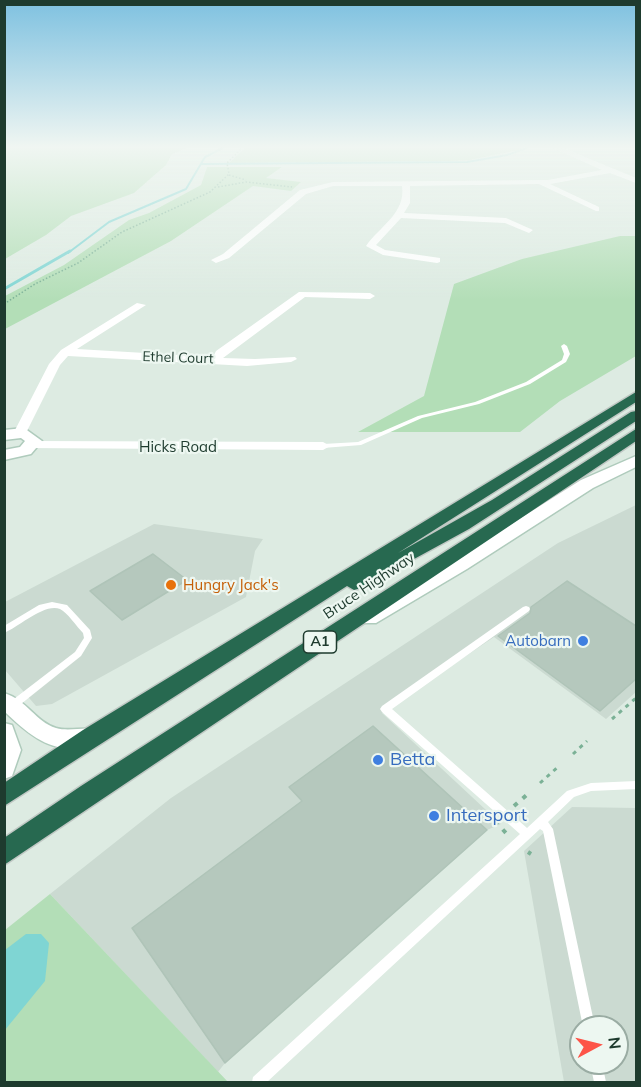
<!DOCTYPE html>
<style>
body{margin:0}
#map{position:relative;width:641px;height:1087px;overflow:hidden;background:#ddebe2;font-family:Mulish,sans-serif}
canvas{display:block}
.frame{position:absolute;inset:0;border:6px solid #1e3b2e;pointer-events:none}
.north{position:absolute;left:569px;top:1015px;width:60px;height:60px;box-sizing:border-box;background:#edf7f1;border:2px solid #9aaca3;border-radius:50%;rotate:83deg;font-size:16px;font-weight:700;line-height:24px;text-align:center;color:#1e3b2e}
.north::after{content:'';display:block;margin:auto;width:21px;height:27px;background:#fd5448;clip-path:polygon(50% 0,100% 100%,50% 72%,0 100%)}
</style>
<div id="map">
<canvas width="641" height="1087"></canvas>
<div class="frame"></div>
<div class="north">N</div>
</div>
<script>
const g = document.querySelector('canvas').getContext('2d');
g.lineJoin = 'round';
function fill(path, color) { g.fillStyle = color; g.fill(path, 'evenodd'); }
function stroke(path, color, width, dash) { g.strokeStyle = color; g.lineWidth = width; g.lineCap = dash ? 'butt' : 'round'; g.setLineDash(dash || []); g.stroke(path); }
function drawText(font, color, halo, rows, align = 'center') {
  g.font = font + ' Mulish,sans-serif'; g.lineWidth = 4.5; g.setLineDash([]); g.textBaseline = 'middle'; g.strokeStyle = halo; g.fillStyle = color; for (const [text, x, y, turn = 0] of rows) {
    g.save(); g.translate(x, y); g.rotate((+turn || 0) * Math.PI / 180); g.textAlign = isNaN(turn) ? turn : align; if (halo) g.strokeText(text, 0, 0); g.fillText(text, 0, 0); g.restore();
  }
}
fill(new Path2D(`
 M636,505V692L606,719L494,637L382,713L501,824L487,830L225,1063L218,1072L50,894L171,798L558,543Z
 M154,524L263,539L255,551L246,597L52,704L36,706L5,670V602Z
 M572,807L636,808V1082H564L524,851ZM581,1027H617V1063H581Z`), '#cbdad1');
fill(new Path2D(`
 M5,148H187L172,154L166,165L134,193L71,216L46,235L5,259Z
 M245,148H521L523,149L470,160L450,161L229,163Z
 M207,167H282L266,178L301,182L291,191L253,186L171,241L5,329V296L64,265L129,220L149,213L201,185Z
 M620,236H636V356L560,401L520,432H358L424,396L454,284L522,259Z
 M50,894L228,1082H5V930Z`), '#b3deb7');
fill(new Path2D(`
 M26,934H41L49,943L45,981L5,1030V950Z`), '#7fd5d3');
stroke(new Path2D(`
 M202,164L467,162L507,155L527,148
 M68,253L109,222L186,189L205,157L223,148`), '#7fd5d3', 2);
stroke(new Path2D(`
 M4,289L70,251`), '#7fd5d3', 3);
const building = new Path2D(`
 M153,554L187,580L122,620L90,591Z
 M567,581L636,626V679L600,711L498,636L530,613L531,607Z
 M373,726L487,830L225,1063L132,928L302,801L289,787Z`);
fill(building, '#b5c8bd');
stroke(building, '#afc4b8', 1.5);
const secondary = new Path2D(`
 M24,428L42,441L31,454L4,460V450L20,447L25,441L21,438L4,440V430Z
 M636,456V467L593,488L467,569L376,623H362L359,618L362,613L453,561L581,480Z
 M4,693C27,700 36,722 56,728C70,732 85,726 99,730L102,737L99,744C57,758 33,739 4,711Z
 M4,723L12,725L21,750L12,776L4,779Z`);
const highway = new Path2D(`
 M636,392V402L398,553L492,500L631,412L636,411V421L469,529L361,588L354,590L347,586L4,806V783L83,730Z
 M636,429V441L4,865V838L81,786Z`);
stroke(secondary, '#afcbbc', 3);
stroke(highway, '#c0c8c4', 3);
stroke(new Path2D(`
 M229,175L246,180
 M218,187L246,182L292,187
 M4,304L35,284L78,263L122,232L210,192L229,174L227,163L242,148`), '#7bb196', 1.5, [1.5, 2]);
stroke(new Path2D(`
 M612,719L636,698
 M573,754L587,741
 M540,783L559,766`), '#7bb196', 3, [4, 5]);
stroke(new Path2D(`
 M514,806L530,792
 M495,821L506,833
 M528,852L531,854`), '#7bb196', 4, [4.5, 7]);
fill(new Path2D(`
 M564,344L567,346L570,354L566,362L530,384L479,404L422,418L361,445L323,448L320,446L323,444L358,442L418,416L475,402L526,382L562,360L564,354L561,346Z
 M52,602L67,605L90,630L92,638L81,656L16,708L13,709L10,708L8,705L10,702L75,652L84,638L83,633C77,627 67,612 60,609C44,603 19,627 4,633V626L39,605Z
 M526,606L529,607L530,609L529,611L392,709L527,828L567,791L591,783L636,781V789L591,791L574,797L548,822L553,829L595,1027H583L543,831L540,829L267,1082H252L253,1077L520,834L382,712L380,709L382,706L523,607Z
 M590,1063H602L606,1082H594Z`), '#fff');
fill(new Path2D(`
 M553,148H563L636,178V183L610,173L550,184L599,207V211H596L539,184L410,186V203L404,213L506,218L533,230L529,233L505,223L401,218L376,245L385,250L440,258V262L437,263L383,255L366,246C380,226 406,213 402,186H333L306,194L229,258L216,263L211,260L223,254L300,190L333,182L548,180L602,170Z
 M299,292L370,293L375,296L370,299L305,297L223,358L255,359L295,357L297,359L291,362L247,366L68,356L60,365L25,435L20,436L14,432L49,364L61,350L137,303L146,305L77,349L213,357L216,351Z
 M32,441L323,442L330,446L323,450L27,448L25,445Z`), '#fff');
fill(secondary, '#fff');
fill(highway, '#276950');
const sky = g.createLinearGradient(0, 0, 0, 300);
sky.addColorStop(0, '#7ec1e0');
sky.addColorStop(0.49, '#f0f6f2');
sky.addColorStop(1, '#f0f6f200');
g.fillStyle = sky;
g.fillRect(0, 0, 641, 300);
for (const [x, y, r, color] of [
 [171,585,6,"#e8710a"],
 [583,641,6,"#3f7fe0"],
 [378,760,6,"#3f7fe0"],
 [434,816,6,"#3f7fe0"]
]) { const dot = new Path2D(); dot.arc(x, y, r, 0, 2 * Math.PI); g.fillStyle = color; g.fill(dot); stroke(dot, '#edf7f1', 2); }
drawText('14px', '#1e3b2e', '#edf7f1', [
 ["Ethel Court",178,358,2]
]);
for (const [x, y, w] of [
 [320,642,33]
]) { const box = new Path2D(); box.roundRect(x - w / 2, y - 11, w, 22, 4.5); g.fillStyle = '#edf7f1'; g.fill(box); stroke(box, '#1e3b2e', 1.5); }
drawText('bold 14px', '#1e3b2e', null, [
 ["A1",320,642]
]);
drawText('15px', '#1e3b2e', '#edf7f1', [
 ["Hicks Road",178,447],
 ["Bruce Highway",369,586,-34]
]);
drawText('15px', '#c56008', '#edf7f1', [
 ["Hungry Jack's",183,585]
], 'left');
drawText('15px', '#366cbe', '#edf7f1', [
 ["Autobarn",571,641]
], 'right');
drawText('18px', '#366cbe', '#edf7f1', [
 ["Betta",390,760],
 ["Intersport",446,816]
], 'left');
</script>
